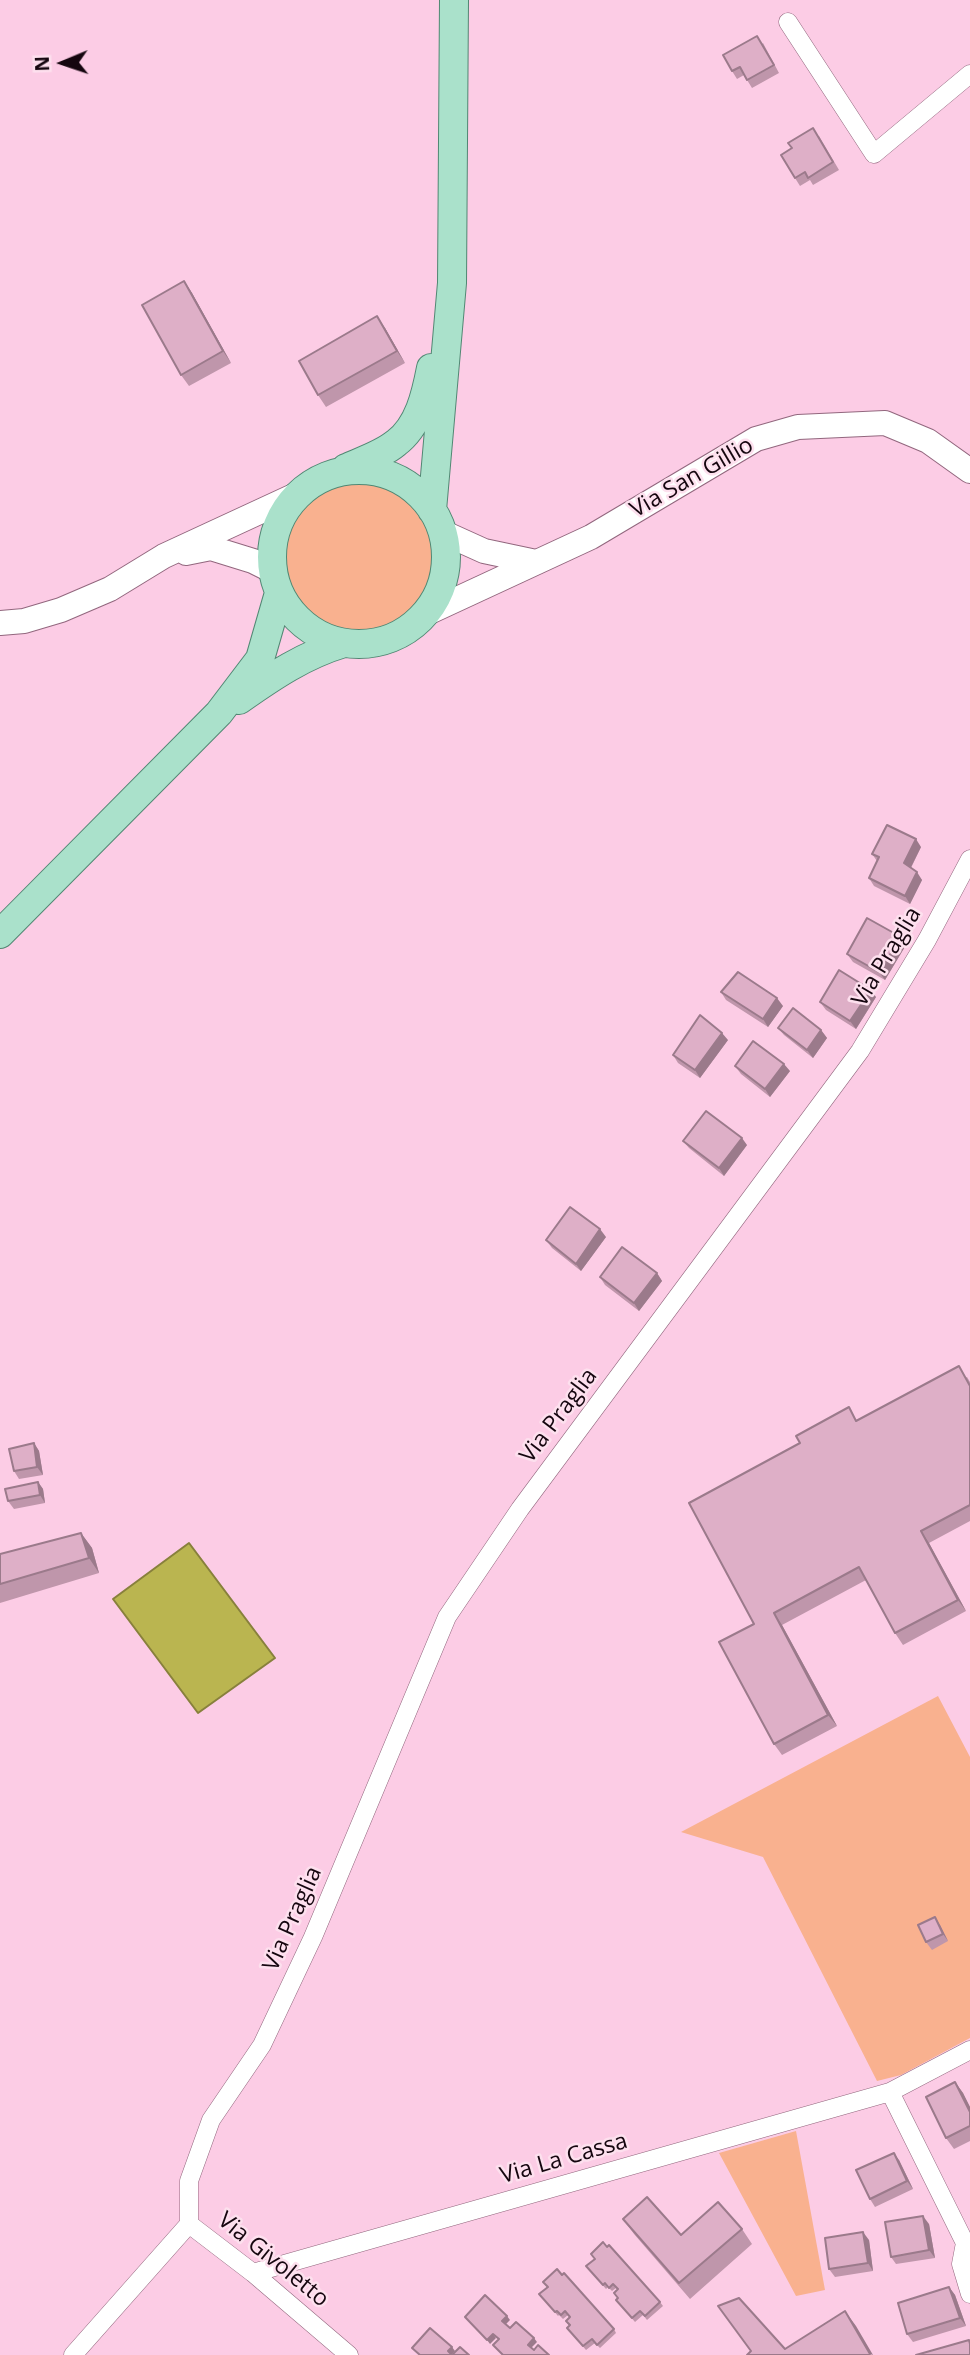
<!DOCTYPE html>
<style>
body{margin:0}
#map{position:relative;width:970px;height:2355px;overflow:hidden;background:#fccce5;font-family:"Open Sans",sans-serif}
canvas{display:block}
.north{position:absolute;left:28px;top:28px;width:70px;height:70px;-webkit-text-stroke:5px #fde0ee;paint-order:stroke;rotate:268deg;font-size:19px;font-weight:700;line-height:28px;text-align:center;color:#15060f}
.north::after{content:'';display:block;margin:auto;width:24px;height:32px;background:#15060f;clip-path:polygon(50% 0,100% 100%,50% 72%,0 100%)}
</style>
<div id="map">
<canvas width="970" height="2355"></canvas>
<div class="north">N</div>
</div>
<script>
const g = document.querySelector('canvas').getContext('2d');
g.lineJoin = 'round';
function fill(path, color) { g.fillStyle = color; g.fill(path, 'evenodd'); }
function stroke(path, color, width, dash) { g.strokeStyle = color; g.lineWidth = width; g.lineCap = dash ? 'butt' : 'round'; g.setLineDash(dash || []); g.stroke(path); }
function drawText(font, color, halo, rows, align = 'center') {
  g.font = font + ' "Open Sans",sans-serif'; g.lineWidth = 5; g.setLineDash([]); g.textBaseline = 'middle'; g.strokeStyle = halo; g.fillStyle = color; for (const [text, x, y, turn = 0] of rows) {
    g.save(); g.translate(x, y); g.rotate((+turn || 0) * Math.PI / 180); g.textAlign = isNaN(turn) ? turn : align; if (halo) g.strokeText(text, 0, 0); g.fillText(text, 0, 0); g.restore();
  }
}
fill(new Path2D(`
 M278 556a78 78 0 1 1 156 0a78 78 0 1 1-156 0Z
 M938,1696L970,1757V2038L901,2075L877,2081L763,1857L681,1832Z
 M796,2131L825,2290L796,2296L719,2153Z`), '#f9b18f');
const water = new Path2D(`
 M189,1543L275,1658L198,1713L113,1599Z`);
fill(water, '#bab550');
stroke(water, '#88803c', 2);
const street = new Path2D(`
 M788,22L874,154L970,74
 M890,2092L965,2243L961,2264L970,2294
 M189,2224V2181L211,2120L262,2045L313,1937L447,1617L520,1509L860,1051L927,940L970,859
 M189,2224L253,2273L349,2355
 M253,2273L890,2092L970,2050
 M73,2355L189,2224`);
const secondary = new Path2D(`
 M442,532L484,551L536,562
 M186,553L211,548L253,561L273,571
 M425,614L591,537L756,439L798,427L885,423L928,441L970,471
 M0,623L24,621L61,610L110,589L164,556L298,494`);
const primary = new Path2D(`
 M346,468C362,461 383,454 396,443C419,426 426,394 431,368
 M272 557a87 87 0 1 1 174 0a87 87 0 1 1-174 0Z
 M432,510L452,283L454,0
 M239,700C273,676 304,655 344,643
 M0,934L219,713L260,659L279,593`);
stroke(street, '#92677e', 19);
stroke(secondary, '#92677e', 26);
stroke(primary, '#518773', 30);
stroke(street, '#fff', 18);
stroke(secondary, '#fff', 24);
stroke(primary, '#aae1cb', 28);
fill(new Path2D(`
 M763,43L779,73L752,88L744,75L737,79L732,71Z
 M819,136L839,170L813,185L810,180L800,186L795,178Z
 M184,281L192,293L231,363L189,386L181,375Z
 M385,328L405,363L326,407L318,395Z
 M921,847L911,868L922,880L910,904L874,886L869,878L877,861L872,854Z
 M906,945L885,980L853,962L847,954Z
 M721,992L783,1006L768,1027L726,1000Z
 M876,997L856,1029L826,1010L820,1002Z
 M778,1028L821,1030L827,1038L813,1058L784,1035Z
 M728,1040L700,1078L678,1063L673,1055Z
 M735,1066L790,1071L770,1097L741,1074Z
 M683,1141L747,1145L724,1176L689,1148Z
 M606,1237L581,1271L552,1248L546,1240Z
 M657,1273L662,1281L639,1311L605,1285L600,1277Z
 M967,1377L970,1382V1521L929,1543L966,1611L903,1645L895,1633L866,1580L782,1625L837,1726L782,1755L774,1744L754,1624L858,1420Z
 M34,1443L39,1451L43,1475L19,1479L14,1471Z
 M38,1482L43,1489L45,1503L14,1509L8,1501Z
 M81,1533L92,1548L99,1573L0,1603V1554Z
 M940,1925L948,1941L932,1950L926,1942Z
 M955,2082L963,2093L970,2107V2141L954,2149L946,2138Z
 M899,2160L913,2189L875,2207L870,2199Z
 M623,2219L681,2235L742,2229L752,2244L690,2299L634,2234Z
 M929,2224L935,2258L896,2264L891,2257Z
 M869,2240L873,2271L835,2277L829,2269Z
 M586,2266L660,2302L663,2306L647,2320L643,2315L635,2322L616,2300L617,2298L614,2293L618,2290L616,2288L612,2291L608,2287L606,2289Z
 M543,2282L614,2329L616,2333L600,2348L595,2343L586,2350L567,2328L569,2326L566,2321L570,2317L568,2315L563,2319L559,2315L558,2316L539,2294L547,2287Z
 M949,2287L955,2295L966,2326L913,2342L907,2334Z`), '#bf96ab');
fill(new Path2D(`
 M184,281L192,293L231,363L223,351Z
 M377,316L385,328L405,363L397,351Z
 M916,839L921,847L909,871L904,863Z
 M917,872L922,880L910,904L905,896Z
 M901,937L906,945L885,980L879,972Z
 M871,990L876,997L856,1029L850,1021Z
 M777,998L783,1006L768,1027L763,1019Z
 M821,1030L827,1038L813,1058L807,1050Z
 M722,1033L728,1040L700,1078L695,1070Z
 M784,1064L790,1071L770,1097L765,1089Z
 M742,1138L747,1145L724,1176L719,1168Z
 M600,1229L606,1237L581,1271L576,1264Z
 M657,1273L662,1281L639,1311L634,1303Z
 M34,1443L39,1451L43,1475L37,1467Z
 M38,1482L43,1489L45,1503L40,1495Z
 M921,1531L929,1543L966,1611L958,1600Z
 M81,1533L92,1548L99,1573L89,1558Z
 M774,1613L782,1625L837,1726L828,1715Z
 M935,1917L940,1925L948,1941L943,1934Z
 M955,2082L963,2093L970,2107V2112Z
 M894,2153L899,2160L913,2189L907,2181Z
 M923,2216L929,2224L935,2258L929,2250Z
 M863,2232L869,2240L873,2271L868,2263Z
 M949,2287L955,2295L966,2326L960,2318Z
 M845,2311L856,2326L873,2355L870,2354Z
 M507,2316L510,2320L505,2325L502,2321Z
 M493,2334L496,2338L490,2344L487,2340Z
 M534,2338L537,2342L530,2349L528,2345Z
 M452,2347L455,2351L451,2355L448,2351Z`), '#9b7a8b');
const building = new Path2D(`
 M757,36L774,65L747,80L740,67L732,71L723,55Z
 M813,128L833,162L808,178L805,172L795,178L781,155L792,148L788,143Z
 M184,281L223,351L181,375L142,305Z
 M377,316L397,351L318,395L299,361Z
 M887,825L916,839L904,863L917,872L905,896L869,878L879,857L872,854Z
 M867,918L901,937L879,972L847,954Z
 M839,970L871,990L850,1021L820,1002Z
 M738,972L777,998L763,1019L721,992Z
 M793,1008L821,1030L807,1050L778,1028Z
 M700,1015L722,1033L695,1070L673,1055Z
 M753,1041L784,1064L765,1089L735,1066Z
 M706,1111L742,1138L719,1168L683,1141Z
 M570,1207L600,1229L576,1264L546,1240Z
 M622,1247L657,1273L634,1303L600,1277Z
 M959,1366L970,1386V1505L921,1531L958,1600L895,1633L859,1567L774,1613L828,1715L774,1744L719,1642L754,1624L689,1503L800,1443L796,1436L849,1407L856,1421Z
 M34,1443L37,1467L14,1471L9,1449Z
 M38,1482L40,1495L8,1501L5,1489Z
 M81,1533L89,1558L0,1584V1554Z
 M935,1917L943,1934L926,1942L918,1925Z
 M955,2082L970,2112V2126L946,2138L926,2097Z
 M894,2153L907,2181L870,2199L856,2170Z
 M647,2197L681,2235L718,2202L742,2229L679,2283L623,2219Z
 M923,2216L929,2250L891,2257L885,2222Z
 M863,2232L868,2263L829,2269L825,2238Z
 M603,2242L607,2247L609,2245L660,2302L645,2316L640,2311L632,2318L616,2300L618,2298L614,2293L618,2289L613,2284L609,2288L605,2283L603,2285L586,2266L595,2259L591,2254Z
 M557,2269L562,2275L564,2273L614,2329L597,2345L592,2339L583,2346L567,2328L570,2325L566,2321L570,2317L565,2311L561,2315L557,2311L555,2312L539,2294L548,2287L543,2282Z
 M949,2287L960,2318L907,2334L898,2303Z
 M485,2295L507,2316L502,2321L510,2328L516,2322L534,2338L528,2345L534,2350L538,2345L549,2355H503L493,2345L499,2339L493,2334L487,2340L465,2317Z
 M739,2298L785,2349L845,2311L870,2354L869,2355H747L751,2351L718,2306Z
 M430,2328L452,2347L448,2351L452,2355H420L412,2348Z
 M969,2340L970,2344V2355H916Z
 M460,2347L469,2355H452Z`);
fill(building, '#deafc7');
stroke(building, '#9b7a8b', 2);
drawText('23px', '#15060f', '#fde0ee', [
 ["Via San Gillio",692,478,-30],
 ["Via Praglia",887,957,-59],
 ["Via Praglia",559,1416,-53],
 ["Via Praglia",293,1919,-66],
 ["Via La Cassa",564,2159,-16],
 ["Via Givoletto",273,2260,39]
]);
</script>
